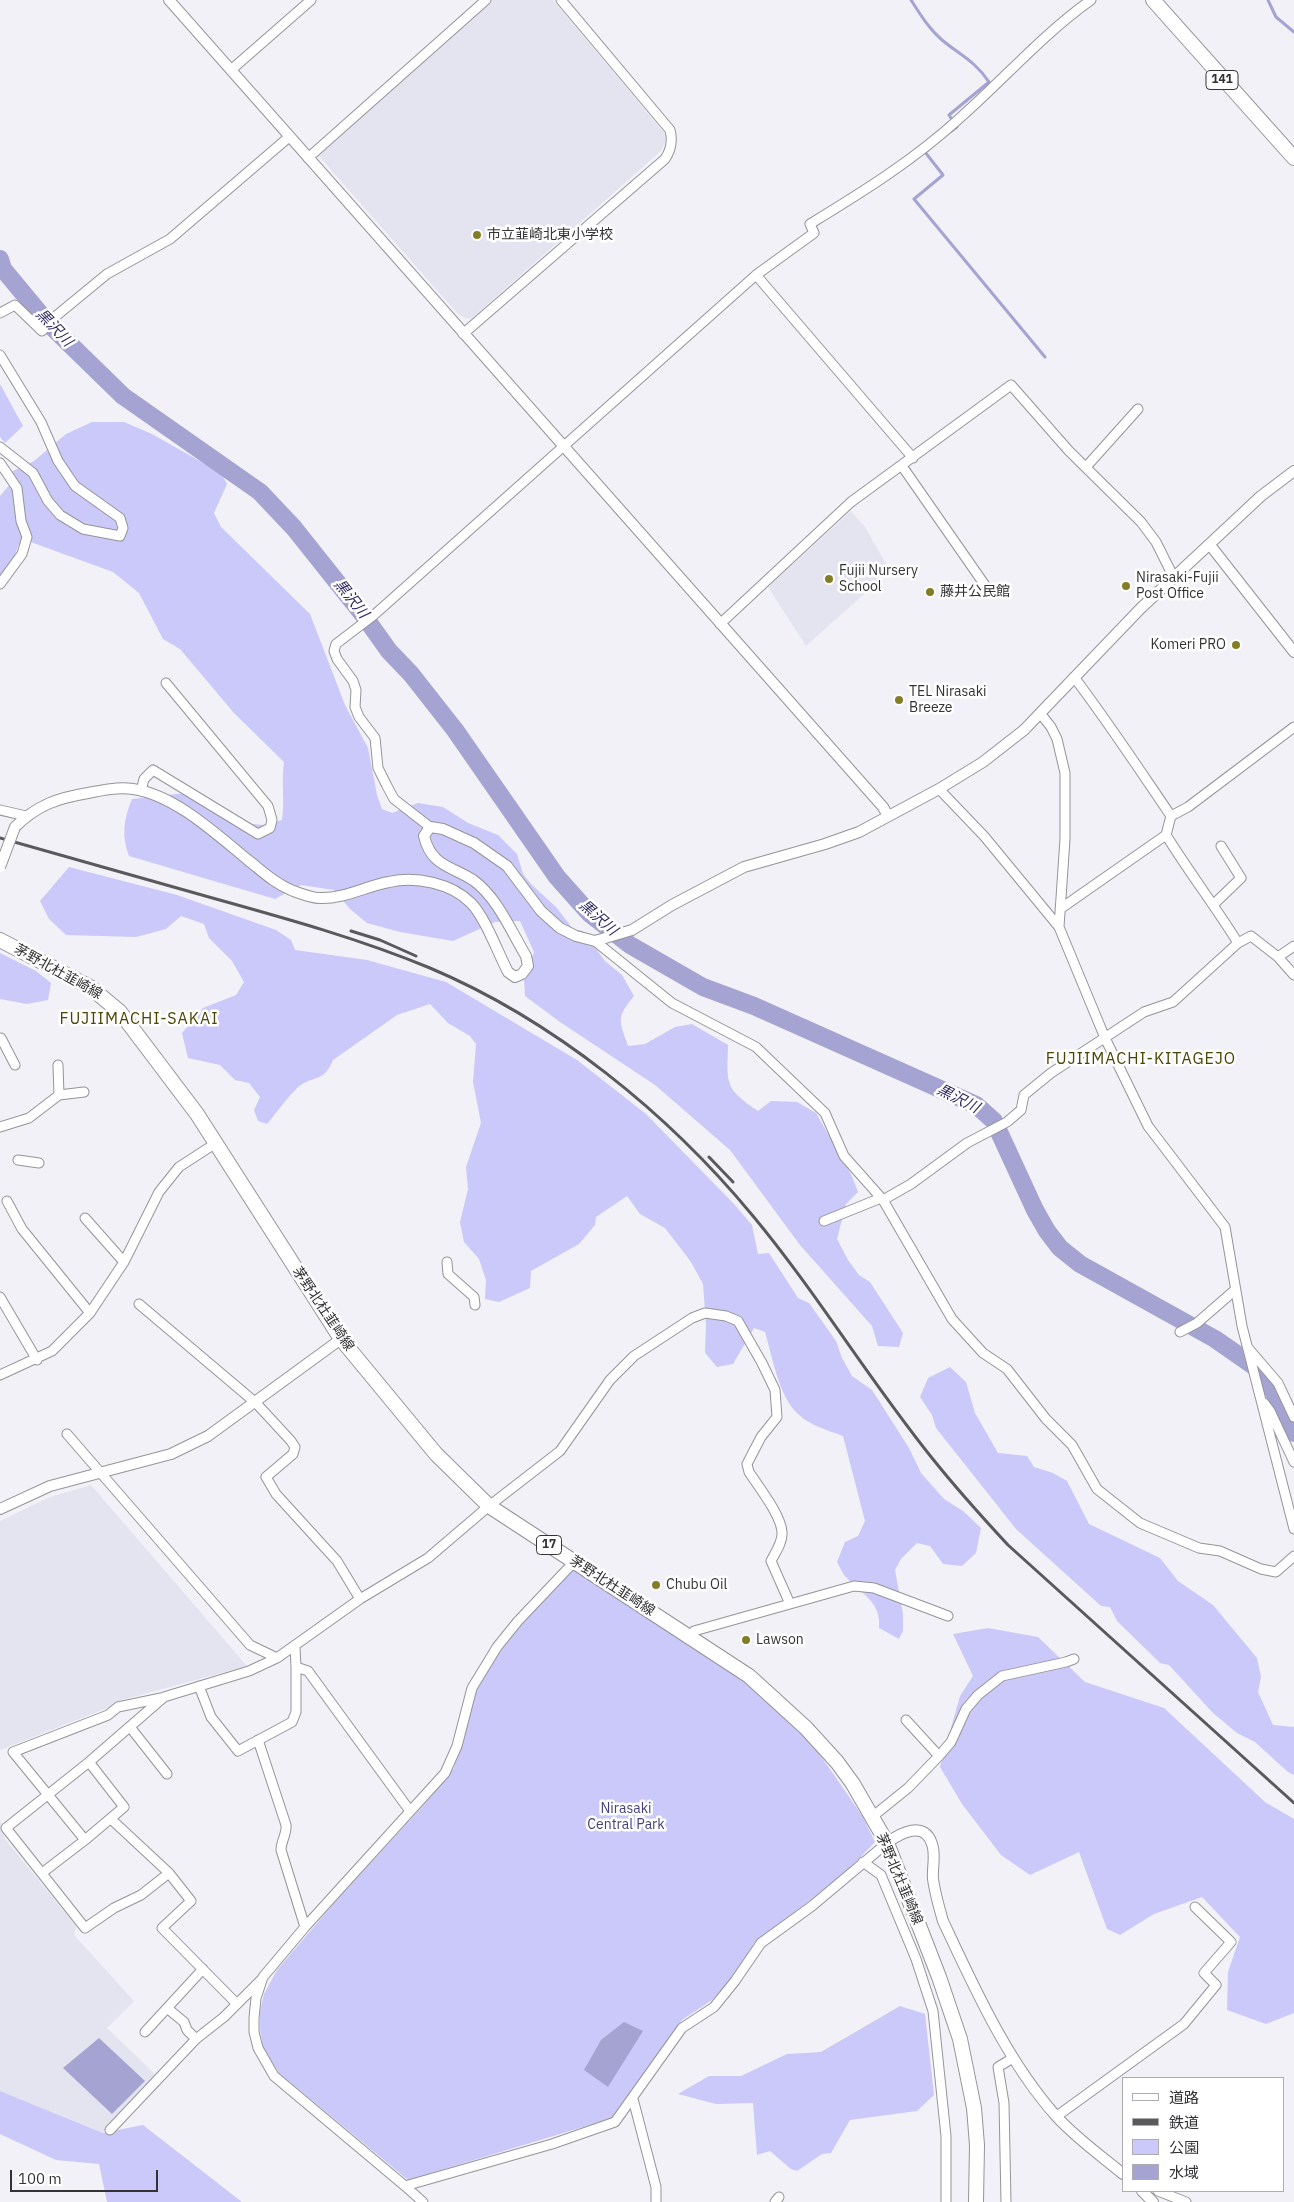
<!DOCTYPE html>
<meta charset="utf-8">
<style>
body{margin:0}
#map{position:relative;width:1294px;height:2202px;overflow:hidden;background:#f1f1f7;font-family:"IBM Plex Sans","Noto Sans JP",sans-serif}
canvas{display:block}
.legend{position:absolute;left:1122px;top:2077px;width:162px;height:115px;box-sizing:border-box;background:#fff;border:1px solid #adadae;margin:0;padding:6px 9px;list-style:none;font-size:15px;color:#333335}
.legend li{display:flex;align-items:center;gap:10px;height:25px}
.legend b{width:25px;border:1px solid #adadae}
.scale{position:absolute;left:10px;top:2170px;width:148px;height:22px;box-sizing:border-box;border:2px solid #333335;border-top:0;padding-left:6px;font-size:15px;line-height:18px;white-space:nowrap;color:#333335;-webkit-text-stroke:4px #fff;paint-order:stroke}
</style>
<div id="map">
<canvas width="1294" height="2202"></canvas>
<ul class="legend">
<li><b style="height:6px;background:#fff"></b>道路</li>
<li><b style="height:6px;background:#5a5a5d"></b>鉄道</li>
<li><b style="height:14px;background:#cac9f9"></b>公園</li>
<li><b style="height:14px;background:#a5a3d2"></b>水域</li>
</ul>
<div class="scale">100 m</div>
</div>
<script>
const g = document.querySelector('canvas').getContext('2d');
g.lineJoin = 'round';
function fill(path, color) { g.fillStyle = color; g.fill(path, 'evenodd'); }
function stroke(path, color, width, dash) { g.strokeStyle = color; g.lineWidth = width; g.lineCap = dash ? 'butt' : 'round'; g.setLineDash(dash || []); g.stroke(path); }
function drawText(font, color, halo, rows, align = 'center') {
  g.font = font + ' "IBM Plex Sans","Noto Sans JP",sans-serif'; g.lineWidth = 5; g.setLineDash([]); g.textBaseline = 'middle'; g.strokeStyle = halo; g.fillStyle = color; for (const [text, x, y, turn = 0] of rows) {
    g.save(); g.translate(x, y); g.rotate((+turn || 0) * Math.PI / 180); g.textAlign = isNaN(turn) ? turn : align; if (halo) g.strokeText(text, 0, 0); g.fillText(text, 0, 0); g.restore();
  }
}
fill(new Path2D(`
 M491,0H553L665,134V143L661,151L471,319L464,318L458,314L318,155Z
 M851,511L865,527L890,571L806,646L768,587Z
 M91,1485L247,1666L118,1701L107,1708L0,1750V1521L50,1497Z
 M0,1820L5,1839L76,1926L74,1935L134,2001L107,2028L156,2075L103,2133L0,2091Z`), '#e4e4f1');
fill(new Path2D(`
 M0,384L23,426L5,443L0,437Z
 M92,422H124L152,434L221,473L227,484L214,513L221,527L310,614L345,705L368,748L377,795L382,809L392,813L418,803L443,807L468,823L498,835L517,854L523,874L532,885L556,907L573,929L583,931L605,961L622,975L634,996C616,1018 619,1019 628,1046L645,1044L675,1027L692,1024L728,1045C727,1084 724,1088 758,1111L771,1101L797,1102L816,1113L851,1174L858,1192L846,1204L837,1239L848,1260L859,1275L870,1282L903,1333L899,1347L878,1346L872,1326L800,1245L730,1150L655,1085L560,1022L525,996L524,978L534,952L520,921L495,922L453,941L400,932L367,923L350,909L334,890L301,885L275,899L129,856C121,836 124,818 132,799L194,792L252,824L264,825L282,820C285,801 281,782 284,762L234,713L180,649L163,639L139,593L113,572L28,541L19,544L9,570L0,577V496L11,483L9,473L34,461L66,434Z
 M69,867L177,895L276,930L291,940L295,950L367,960L446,982L577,1060L646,1114L734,1204L752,1225L758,1254L769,1253L798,1298L809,1303L836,1341L842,1358L852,1376L872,1390L909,1448L921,1473L944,1499L963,1511L981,1528L976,1553L962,1566L943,1564L930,1546L917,1543L901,1559L895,1570L903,1614V1631L899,1639L879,1628C882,1602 860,1593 845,1576C842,1573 840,1567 837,1562L845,1542L858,1536L865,1521L843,1436C827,1430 811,1426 798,1414C779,1397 772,1356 765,1332L754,1328L733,1364L717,1367L705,1353L706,1324L703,1284L691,1262L665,1228L640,1214L627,1196L596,1217L595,1225L579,1244L531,1271L530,1288L499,1302L485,1299L486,1280L479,1259L464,1242L460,1222L468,1189L466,1167L481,1123L473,1082L476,1044L470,1036L448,1023L430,1004L397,1015L333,1060C324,1082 316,1075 301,1085C291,1092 275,1115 267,1124L258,1121L254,1110L260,1097L249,1083L235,1080L220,1065L188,1058L182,1033L203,1008L236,995L244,982L232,961L209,938L204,924L181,916L166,929L136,937L66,935L49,919L40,901Z
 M0,953L36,971L51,983L48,1000L27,1004L0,999Z
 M950,1367L966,1382L975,1413L998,1453L1027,1456L1034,1467L1053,1473L1067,1481L1089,1524L1160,1558L1178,1581L1213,1605L1257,1658L1261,1677L1258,1692L1273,1725L1294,1727V1775L1288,1772L1255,1742L1237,1733L1213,1713L1169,1665L1160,1663L1117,1621L1110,1607L1101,1606L1016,1529L936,1428L932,1415L920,1397L928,1378Z
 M575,1568L742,1675L803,1730L863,1817L875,1842L843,1875L754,1943L736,1974L712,2000L682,2020L630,2095L613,2118L408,2180L279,2073L263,2047L260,2030V2011L264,1994L277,1970L335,1902L422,1807L454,1768L476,1691L495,1658L523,1623Z
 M988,1628L1038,1637L1085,1682L1164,1708L1265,1802L1294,1819V2013L1266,2024L1227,2010L1228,1972L1240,1937L1202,1897L1154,1914L1120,1935L1107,1929L1079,1852L1030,1875L1001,1855L962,1804L940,1767L960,1696L973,1676L953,1634Z
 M900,2006L925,2014L934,2095L917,2111L850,2120L831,2153L822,2154L797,2171L791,2169L770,2151L757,2155L753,2103L716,2104L678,2094L709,2076H741L787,2054L821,2052Z
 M0,2091L103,2133L143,2125L242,2202H107L99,2164L56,2160L0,2134Z`), '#cac9f9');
fill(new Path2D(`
 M624,2022L643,2031L608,2087L584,2070L601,2040Z
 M99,2038L145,2081L112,2114L63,2068Z`), '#a5a3d2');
stroke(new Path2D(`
 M911,0C920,14 929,29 942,40C960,55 975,61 989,82L949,115L957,127L950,132
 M1268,0L1276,17L1294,32
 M928,150L925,152L943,175L914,199L1045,357`), '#a5a3d2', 3);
stroke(new Path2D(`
 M0,259L3,269L47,322L123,396L260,492L294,528L364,616L389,651L411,674L455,730L557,877L590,914L630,945L703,987L754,1006L976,1105L994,1121L1035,1210L1047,1231L1060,1248L1080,1264L1215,1339L1264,1373L1294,1433`), '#a5a3d2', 18);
const minor = new Path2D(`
 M231,70L311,0
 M308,158L486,0
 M756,275L814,233L810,224C864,191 914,160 961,117C1005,78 1043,34 1091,0
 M0,313L15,305L42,331L56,316L107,274L170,239L289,137
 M463,334L665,159C671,150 673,141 670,130L561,0
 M0,355L41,422L58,461L75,486L120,518L123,528L120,536L83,529L60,515L48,501L33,473L0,447
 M0,463L17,488L21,521L27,537L22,554L0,584
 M902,466L989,591
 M1086,467L1138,409
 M720,624L851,502L1011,385L1069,451L1141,522L1156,542L1174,578
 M1074,677C1108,722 1139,769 1171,816
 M1040,713L1051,727L1057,739L1065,773V839L1059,927L1105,1038L1148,1126L1225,1227L1242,1326L1294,1529
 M939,789L984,836L1059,927
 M141,791L144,779L153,770L258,834L270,828L272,820L268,806L166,683
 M0,810L26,816
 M430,827L394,799L387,786L378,768L375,738L359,717L355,707L356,690L353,681L337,659L334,651L336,644L374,615L756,275L913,458
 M1214,904L1241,878L1221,846
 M1060,909L1166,835
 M595,941L672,1003L756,1047L825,1113L844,1156L883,1200L952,1319L983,1353L1007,1369L1046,1419L1072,1445L1097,1489L1140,1523L1199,1548L1220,1551L1261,1569L1276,1572L1294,1556
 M1238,943C1215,906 1189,872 1166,835L1171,816L1188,807L1294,727
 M1278,957L1294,946
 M1,1038L15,1065
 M58,1065L59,1095
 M0,1127L29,1118L59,1095L84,1092
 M18,1160L39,1163
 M883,1200L911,1184L967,1143L1007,1122L1021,1110L1024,1095L1051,1073L1144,1012L1173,1002L1238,943L1251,936L1278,957L1294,975
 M7,1201L22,1229L90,1313
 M85,1218L124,1262
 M824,1221L881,1198
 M447,1262L448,1274L474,1297L475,1305
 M0,1297L37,1360
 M139,1304L256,1403L291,1441L295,1447L293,1454L266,1477L276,1494L337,1561L360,1599
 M1180,1332L1197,1323L1235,1290
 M1248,1348L1278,1383L1294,1417
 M0,1375L52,1351L90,1313L124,1262L159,1192L179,1167L216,1143
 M1264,1403L1270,1411L1294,1462
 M67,1434L250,1645L277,1658
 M574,1562L518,1621L497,1647L472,1688L457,1746L445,1773L305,1927L263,1977L256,1998L254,2018V2032L258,2048L274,2076L405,2186L552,2144L615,2122L682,2028L714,2007L735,1981L761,1943L812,1906L887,1843
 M690,1637L694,1631L854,1586L874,1588L948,1616
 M295,1647L296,1667L308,1671L410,1811
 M199,1686L211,1717L238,1751L292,1722L296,1712V1667
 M906,1720L939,1756
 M130,1727L167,1774
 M258,1740L286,1825C287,1834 281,1841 281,1850L305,1927
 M89,1762L124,1807L85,1840L13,1752L108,1715L118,1707L161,1698
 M872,1817L908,1788L939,1756L951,1742L966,1709L978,1695L1002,1676L1066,1662L1074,1659
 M111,1819L169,1873L191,1901L162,1928L237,2004
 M863,1862L881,1875L916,1959L933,2011L946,2136V2202
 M42,1873L85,1840
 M169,1873L141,1895L114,1908L85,1928L6,1828L89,1762L164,1697L249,1671L277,1658L360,1599L428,1558L489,1506L560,1451L610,1380L634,1356L692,1318L705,1313L726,1316L738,1321L762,1363L775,1390L777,1417L761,1437L747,1464L749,1472C758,1486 781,1515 782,1532C783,1542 775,1553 771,1561L790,1604
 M167,2008L184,2022L187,2030L196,2039
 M145,2032L203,1969
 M633,2099L656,2187V2202
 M1057,2116L1184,2024L1216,1985L1204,1973L1231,1942L1195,1907
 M110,2130L196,2039L224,2017L262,1979
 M405,2186L423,2202
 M1158,2191L1186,2202
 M775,2202L779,2197
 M1006,2202L1004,2103L998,2067L1013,2058`);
const tertiary = new Path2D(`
 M169,0L883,807L888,816
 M1210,545L1294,652
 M15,827C37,805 58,798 88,793C103,790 118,787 133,789C175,795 216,834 248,860C262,871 274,883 291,890C299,893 311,898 320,898C344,899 366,886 389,882C416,876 451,883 471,903C485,917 498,953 508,972L515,977L522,974L528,966L526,956C511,931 497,897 473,880C451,866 431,866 424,836L430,827L443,829L474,843L507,866L541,911L560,928L576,936L595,941L632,930L672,905L744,867L825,844L859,832L939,789L983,762L1024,730L1141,608L1261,496L1294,471
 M0,1509L50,1486L171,1454L208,1436L341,1339
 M887,1843C900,1833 925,1820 932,1844C936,1855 932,1868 933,1879C935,1894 939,1907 943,1921C974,1987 1007,2061 1056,2116C1076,2138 1100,2155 1123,2174
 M1142,2191L1153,2202`);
const primary = new Path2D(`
 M0,940L90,987L120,1012L197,1114L341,1339L436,1454L489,1506L749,1676L806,1728L837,1762L853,1784L887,1843L939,1977L960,2039L974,2108L977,2145L976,2202`);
const trunk = new Path2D(`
 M1153,0L1294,158`);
stroke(minor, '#949499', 11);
stroke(tertiary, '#949499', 12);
stroke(primary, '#949499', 16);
stroke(trunk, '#949499', 16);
stroke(minor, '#fff', 9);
stroke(tertiary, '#fff', 10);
stroke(primary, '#fff', 14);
stroke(trunk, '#fff', 14);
stroke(new Path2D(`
 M0,838C72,858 144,879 216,899C288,919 360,939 430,968C553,1020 668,1113 753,1216C817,1293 869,1380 932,1458C956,1488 982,1517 1008,1545L1294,1803
 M351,931L380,940L416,956
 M709,1157L733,1182`), '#5a5a5d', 3);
const tertiaryBridge = new Path2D(`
 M0,867L15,827`);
stroke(tertiaryBridge, '#949499', 12, []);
stroke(tertiaryBridge, '#fff', 10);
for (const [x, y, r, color] of [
 [477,235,5,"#837e25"],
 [829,579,5,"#837e25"],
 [1126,586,5,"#837e25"],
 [930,592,5,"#837e25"],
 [1236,645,5,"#837e25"],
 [899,700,5,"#837e25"],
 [656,1585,5,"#837e25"],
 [746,1640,5,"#837e25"]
]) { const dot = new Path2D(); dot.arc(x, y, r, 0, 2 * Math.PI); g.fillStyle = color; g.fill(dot); stroke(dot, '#fff', 2); }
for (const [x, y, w] of [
 [1222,80,32],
 [549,1545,25]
]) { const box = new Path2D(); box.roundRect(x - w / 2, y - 9.5, w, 19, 4); g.fillStyle = '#fff'; g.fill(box); stroke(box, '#333335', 1); }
drawText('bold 12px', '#333335', null, [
 ["141",1222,80],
 ["17",549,1545]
]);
drawText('14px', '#333335', '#fff', [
 ["市立韮崎北東小学校",487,235],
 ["Fujii Nursery",839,571],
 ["School",839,587],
 ["Nirasaki-Fujii",1136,578],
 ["Post Office",1136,594],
 ["藤井公民館",940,592],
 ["Komeri PRO",1226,645,"right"],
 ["TEL Nirasaki",909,692],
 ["Breeze",909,708],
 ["Chubu Oil",666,1585],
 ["Lawson",756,1640]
], 'left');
drawText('14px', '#333335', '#fff', [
 ["茅野北杜韮崎線",58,972,29],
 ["茅野北杜韮崎線",323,1309,56],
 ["茅野北杜韮崎線",612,1586,33],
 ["茅野北杜韮崎線",899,1879,67]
]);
drawText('14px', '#453f7b', '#fff', [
 ["Nirasaki",626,1809],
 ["Central Park",626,1825]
]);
drawText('italic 15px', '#312a63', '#fff', [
 ["黒沢川",54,328,46],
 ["黒沢川",351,599,51],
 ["黒沢川",598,918,41],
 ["黒沢川",958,1099,27]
]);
g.letterSpacing = '1px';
drawText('16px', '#494503', '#fff', [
 ["FUJIIMACHI-SAKAI",139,1019],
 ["FUJIIMACHI-KITAGEJO",1141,1059]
]);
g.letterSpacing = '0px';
</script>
